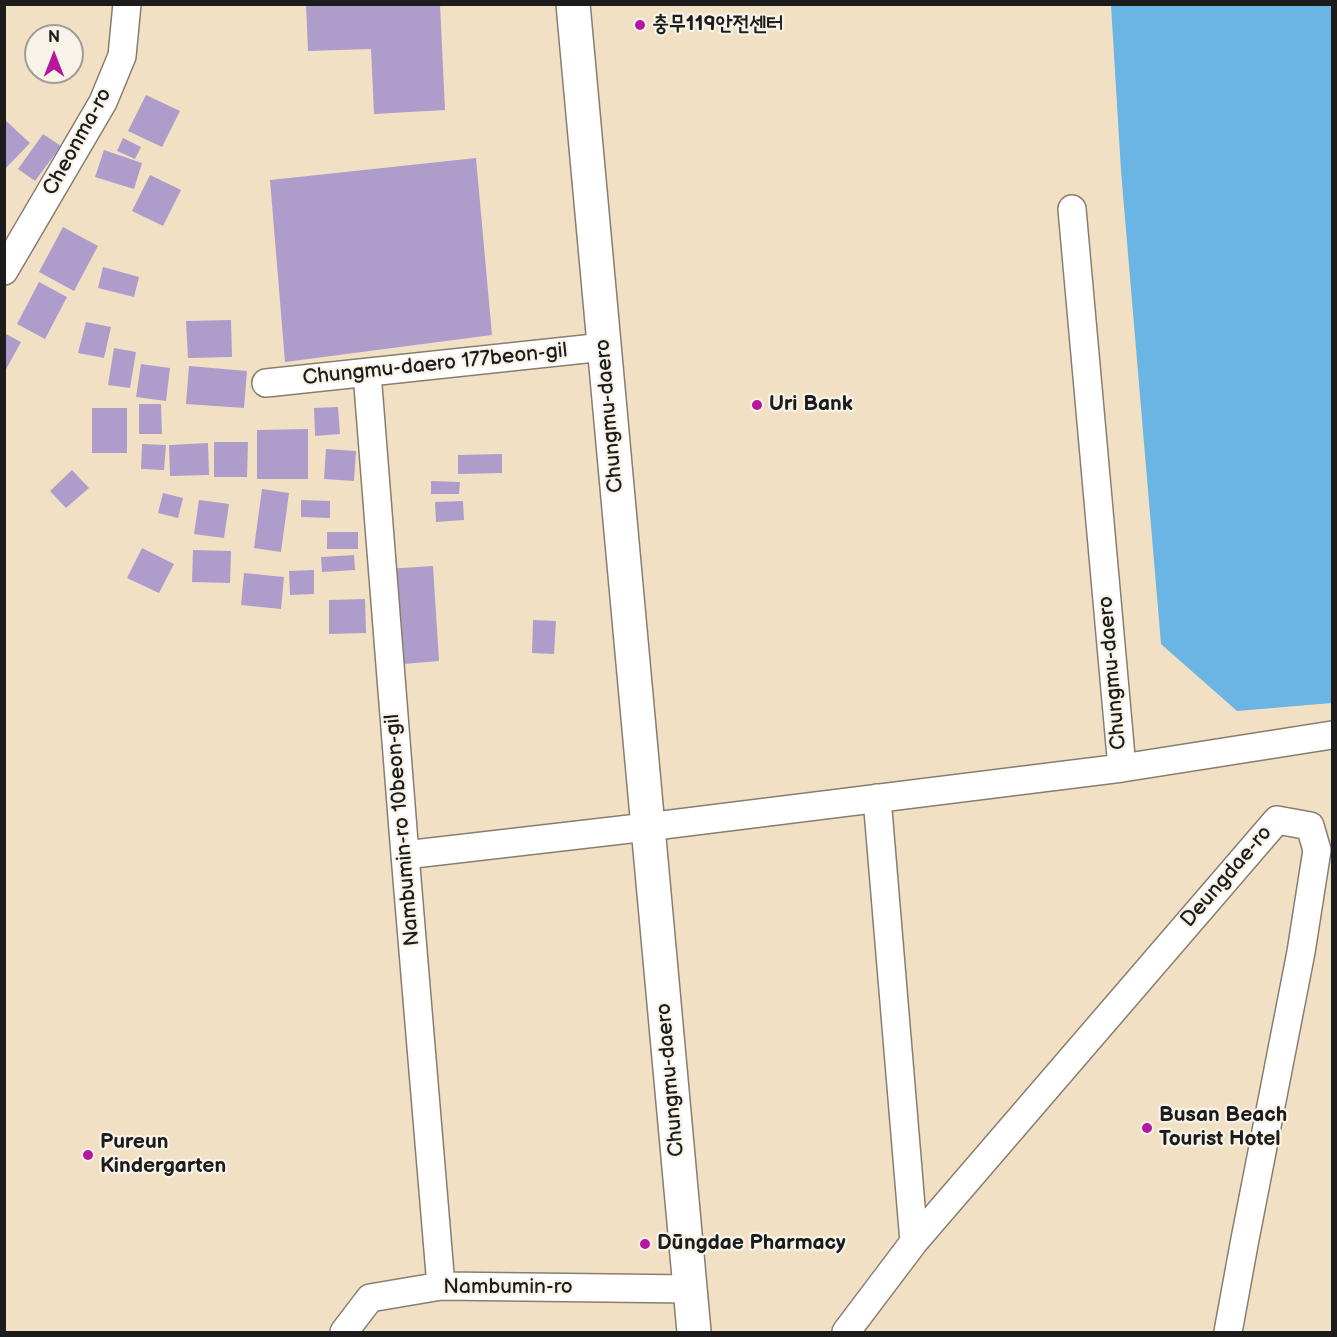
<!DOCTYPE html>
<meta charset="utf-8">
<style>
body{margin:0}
#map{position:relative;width:1337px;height:1337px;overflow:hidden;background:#f2e0c4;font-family:"Balsamiq Sans",sans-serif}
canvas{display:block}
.frame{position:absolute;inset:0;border:6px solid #1c1c1c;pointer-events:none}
.north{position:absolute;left:24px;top:24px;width:60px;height:60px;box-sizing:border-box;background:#f7f3e8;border:2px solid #9f9d96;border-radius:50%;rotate:0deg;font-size:16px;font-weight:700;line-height:24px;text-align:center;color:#1c1c1c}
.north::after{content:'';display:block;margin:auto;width:21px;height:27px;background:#b5179e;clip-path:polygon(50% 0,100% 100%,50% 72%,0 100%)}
</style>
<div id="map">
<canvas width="1337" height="1337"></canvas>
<div class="frame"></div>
<div class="north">N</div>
</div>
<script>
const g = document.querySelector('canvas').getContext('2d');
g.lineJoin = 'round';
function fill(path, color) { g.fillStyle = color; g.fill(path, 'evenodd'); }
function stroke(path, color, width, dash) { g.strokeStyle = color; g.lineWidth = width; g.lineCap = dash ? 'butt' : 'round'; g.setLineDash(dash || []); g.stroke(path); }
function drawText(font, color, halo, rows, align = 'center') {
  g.font = font + ' "Balsamiq Sans","Poor Story",sans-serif'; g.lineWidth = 4.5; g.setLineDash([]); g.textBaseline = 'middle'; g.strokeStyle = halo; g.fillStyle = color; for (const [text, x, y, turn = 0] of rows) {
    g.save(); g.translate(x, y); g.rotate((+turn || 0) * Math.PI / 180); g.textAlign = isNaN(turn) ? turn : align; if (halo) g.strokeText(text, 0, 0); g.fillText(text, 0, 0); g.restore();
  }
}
fill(new Path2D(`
 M1111,5H1332V703L1237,711L1161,644L1121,171Z`), '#6bb5e4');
fill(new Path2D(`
 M306,4H440L445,110L374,114L371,49L308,51Z
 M146,95L180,111L162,147L128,131Z
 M4,119L30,143L4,170Z
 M43,134L61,146L35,181L18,169Z
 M123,138L141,147L135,159L117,151Z
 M104,150L142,163L134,189L95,177Z
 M476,158L492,335L285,362L270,180Z
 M150,175L181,190L163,226L132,211Z
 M63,227L98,246L74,291L39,272Z
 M103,267L139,277L134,297L98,288Z
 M39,282L67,297L45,339L17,324Z
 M231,320L232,357L188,358L186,321Z
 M86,322L111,327L104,358L78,353Z
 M4,333L21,342L4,373Z
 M114,348L136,352L130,388L108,385Z
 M141,364L170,368L166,401L136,397Z
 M189,366L247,371L244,408L186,404Z
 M139,404H161L162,434H139Z
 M338,407L340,434L315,436L314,408Z
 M92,408H127V453H92Z
 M308,429V479H257V430Z
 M214,442H248L247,477H214Z
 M208,443L209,475L170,476L169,445Z
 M142,444L166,445L164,470L141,469Z
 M326,449L356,451L354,481L324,479Z
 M502,454V473L458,474V455Z
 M72,470L89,488L66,508L50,491Z
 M431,481L460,482L459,494H431Z
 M262,489L289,493L281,552L254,548Z
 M163,493L183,498L178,518L158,513Z
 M199,500L229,504L224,538L194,534Z
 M301,500L330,501V518L301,517Z
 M463,501L464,520L436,522L435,502Z
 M327,532H358V549H327Z
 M142,548L174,564L159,593L127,578Z
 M193,550L231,551L230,583L192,582Z
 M354,555L355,570L322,572L321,557Z
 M433,566L439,661L392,665L386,569Z
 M314,570V594L290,595L289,571Z
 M244,573L284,577L281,609L241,605Z
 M365,599L366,633L329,634V600Z
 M533,620L556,621L554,654L532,653Z`), '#ae9dcb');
const minor = new Path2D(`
 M1072,209L1122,768
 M4,271L103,102L122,56L127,4
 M367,373L405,855L441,1286
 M266,383L604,347
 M877,798L914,1242
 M405,855L647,827L1122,768L1332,735
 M344,1332L370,1298L441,1286L690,1289
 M846,1332L914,1242L1277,820L1310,826L1317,850L1301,952L1245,1239L1228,1332`);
const major = new Path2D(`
 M573,4L694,1332`);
stroke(minor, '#877e70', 30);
stroke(major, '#877e70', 36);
stroke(minor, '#fff', 27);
stroke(major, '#fff', 33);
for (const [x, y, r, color] of [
 [640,25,6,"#b5179e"],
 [757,405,6,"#b5179e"],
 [1147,1128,6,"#b5179e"],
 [88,1155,6,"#b5179e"],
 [645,1244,6,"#b5179e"]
]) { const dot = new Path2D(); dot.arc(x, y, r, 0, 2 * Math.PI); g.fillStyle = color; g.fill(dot); stroke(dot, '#f7f3e8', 2); }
drawText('bold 21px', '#1c1c1c', '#f7f3e8', [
 ["충무119안전센터",652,25],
 ["Uri Bank",769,405],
 ["Busan Beach",1159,1116],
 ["Tourist Hotel",1159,1140],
 ["Pureun",100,1143],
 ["Kindergarten",100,1167],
 ["Dūngdae Pharmacy",657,1244]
], 'left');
drawText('21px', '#1c1c1c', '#f7f3e8', [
 ["Cheonma-ro",78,142,-61],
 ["Chungmu-daero 177beon-gil",435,365,-6],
 ["Chungmu-daero",610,416,-95],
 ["Chungmu-daero",1113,673,-95],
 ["Nambumin-ro 10beon-gil",403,830,-95],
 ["Deungdae-ro",1227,877,-49],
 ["Chungmu-daero",671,1080,-95],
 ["Nambumin-ro",508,1288]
]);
</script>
